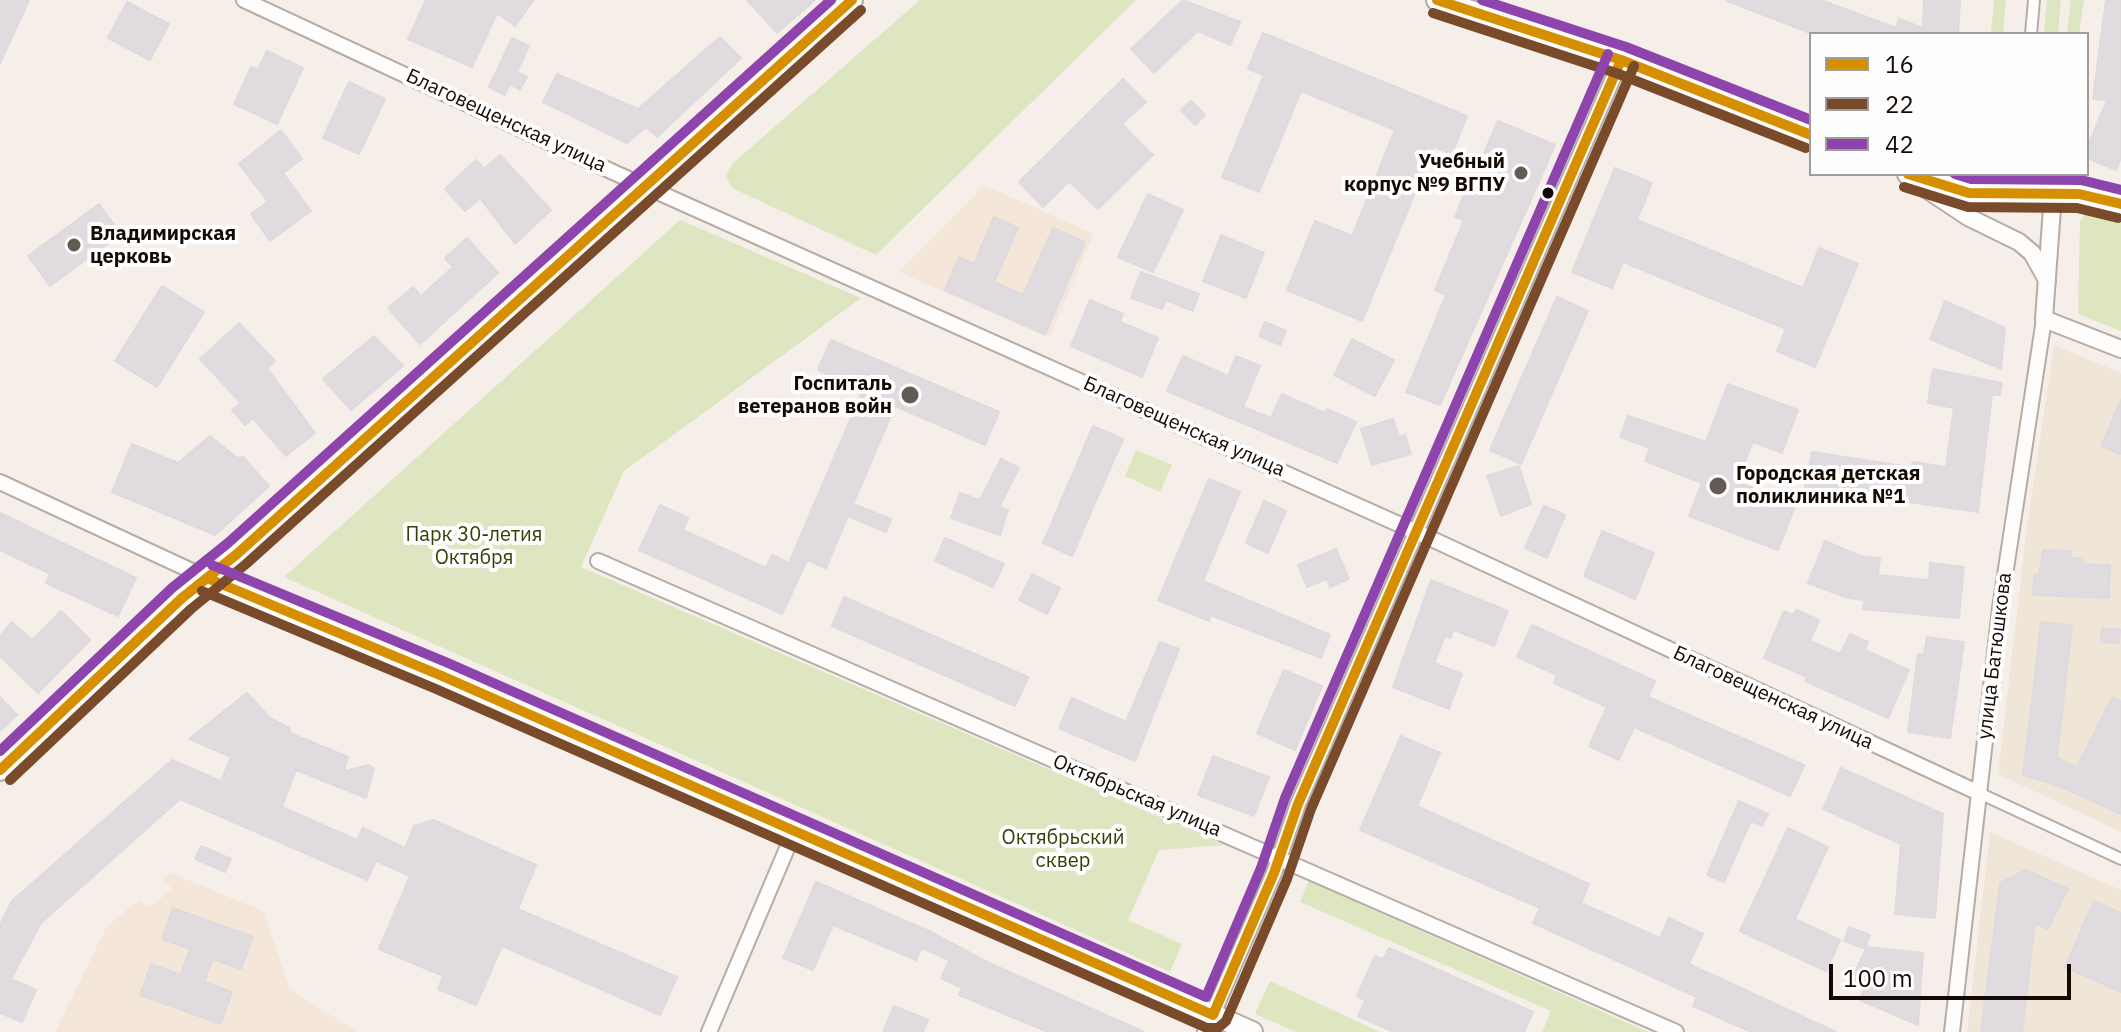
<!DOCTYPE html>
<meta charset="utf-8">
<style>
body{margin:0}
#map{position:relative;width:2121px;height:1032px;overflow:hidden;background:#f6efe9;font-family:"IBM Plex Sans",sans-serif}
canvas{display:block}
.legend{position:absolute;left:1809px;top:32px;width:280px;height:144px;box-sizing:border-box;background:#fefefe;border:2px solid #a09c9a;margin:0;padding:10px 14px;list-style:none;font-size:24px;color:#140a03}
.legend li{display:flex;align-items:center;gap:16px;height:40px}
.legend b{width:40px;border:2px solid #a09c9a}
.scale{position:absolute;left:1829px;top:964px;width:242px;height:36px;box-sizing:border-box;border:4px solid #140a03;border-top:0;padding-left:10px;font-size:24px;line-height:28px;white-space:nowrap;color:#140a03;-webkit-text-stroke:6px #fefefe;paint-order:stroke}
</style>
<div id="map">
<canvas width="2121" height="1032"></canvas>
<ul class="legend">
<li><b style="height:10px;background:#d58f00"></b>16</li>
<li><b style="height:10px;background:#7a4b2a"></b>22</li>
<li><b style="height:10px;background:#8e44ad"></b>42</li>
</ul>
<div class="scale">100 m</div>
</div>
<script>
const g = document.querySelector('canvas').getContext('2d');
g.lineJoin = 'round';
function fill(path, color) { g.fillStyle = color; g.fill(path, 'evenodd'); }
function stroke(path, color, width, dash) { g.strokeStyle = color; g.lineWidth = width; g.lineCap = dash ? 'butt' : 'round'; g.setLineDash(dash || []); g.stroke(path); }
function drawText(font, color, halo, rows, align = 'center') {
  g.font = font + ' "IBM Plex Sans",sans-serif'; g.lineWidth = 8; g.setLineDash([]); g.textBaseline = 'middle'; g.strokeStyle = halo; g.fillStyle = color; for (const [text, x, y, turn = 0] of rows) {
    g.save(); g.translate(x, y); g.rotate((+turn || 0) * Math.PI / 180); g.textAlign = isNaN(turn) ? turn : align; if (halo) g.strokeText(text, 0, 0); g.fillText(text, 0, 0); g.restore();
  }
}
fill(new Path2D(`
 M2054,345L2121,373V832L1998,774L2027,526Z
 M1990,832L2121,890V1032H1967Z`), '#f0e6d8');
fill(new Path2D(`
 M984,185L1094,234L1049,338L899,272Z
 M171,873L263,911L290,989L357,1032H55L107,926L139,900L149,908L172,889L163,878Z`), '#f4e6d9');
fill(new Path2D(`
 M920,0H1136L876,255L732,188L726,176L733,163Z
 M1994,0H2006L2003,34H1991Z
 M2047,0H2061L2058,34H2044Z
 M2071,0H2084L2079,34H2067Z
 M2088,211L2121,219V331L2078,314L2080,221Z
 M680,220L861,298L624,471L581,567L1224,845L1159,850L1128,920L1182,944L1170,972L284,577Z
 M1136,450L1172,465L1160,492L1125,476Z
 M1309,881L1648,1032H1542L1551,1011L1300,902Z
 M1270,981L1380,1032H1296L1255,1014Z`), '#dde6c1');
const building = new Path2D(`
 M0,0H29L0,63Z
 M426,0H534L515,26L497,13L472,67L408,39Z
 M747,0H815L777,33Z
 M1183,0L1240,22L1230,45L1198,31L1154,73L1131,49Z
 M1821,0L1896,28L1899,19L1923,28L1924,0H1960L1958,34H1813L1727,1Z
 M2106,0H2121V158L2116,170L2087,158V148L2107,100L2093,99Z
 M127,2L169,24L150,60L108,38Z
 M1263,33L1467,116L1452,154L1434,147L1362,321L1287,290L1315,221L1352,236L1395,130L1301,91L1259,192L1222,177L1264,75L1248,69Z
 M720,37L741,58L657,137L646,127L627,143L543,102L557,74L638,109Z
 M512,38L529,46L517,72L527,77L520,90L510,84L505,95L489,87Z
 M267,51L303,68L277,124L234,104L251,67L258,70Z
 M1123,79L1146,102L1122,124L1153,155L1098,209L1069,181L1043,207L1019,182Z
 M349,82L385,99L359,154L323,138Z
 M1191,101L1205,115L1195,125L1181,110Z
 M1498,121L1555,145L1440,405L1406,392L1446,295L1435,290L1464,220L1455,217L1468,184L1490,193L1503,161L1484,153Z
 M281,130L302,159L283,173L311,211L270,241L251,214L268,202L239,164Z
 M500,155L551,210L515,244L480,198L465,211L445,189L476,160L484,169Z
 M1615,168L1652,183L1637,220L1803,288L1819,248L1858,264L1815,367L1777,351L1786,329L1623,262L1612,288L1572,272Z
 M1148,194L1183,210L1153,272L1118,257Z
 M99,204L121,234L50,286L28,256Z
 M994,217L1018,228L994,282L1023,295L1053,228L1085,242L1045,334L945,290L959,257L974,264Z
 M1221,235L1264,253L1246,298L1203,281Z
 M467,238L498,273L420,344L388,308L413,287L421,296L453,267L445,258Z
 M1141,272L1199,294L1193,311L1166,300L1162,309L1131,298Z
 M162,286L204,312L157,387L115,361Z
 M1557,297L1588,311L1521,464L1490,450Z
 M1090,300L1123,314L1120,322L1158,338L1142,377L1071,346Z
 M1945,301L2005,328L2001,369L1930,339Z
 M1265,322L1286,331L1280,345L1259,336Z
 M239,323L275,361L267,368L315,433L286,456L253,418L245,425L232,410L241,403L200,359Z
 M374,336L403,366L351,410L323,379Z
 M1352,339L1394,360L1375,396L1334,375Z
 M831,340L999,412L985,445L895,406L853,504L891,519L886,532L848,516L826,568L807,560L782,614L639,550L660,505L688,518L683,530L766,568L772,555L789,563L863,390L818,370Z
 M1183,356L1228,376L1236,356L1260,366L1243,407L1271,418L1282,394L1325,413L1327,409L1356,422L1337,463L1167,391Z
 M1933,369L2002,383L2000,395H1992L1978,512L1805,487L1812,452L1910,467L1913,462L1946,467L1954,408L1928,403Z
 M1728,384L1798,410L1782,453L1753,442L1737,482L1796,504L1778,550L1689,516L1702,483L1645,461L1650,448L1620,437L1628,416L1706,442Z
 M2121,400V454L2101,446Z
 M1393,419L1399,437L1405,435L1411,454L1372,465L1361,429Z
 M1093,426L1123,439L1072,556L1043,543Z
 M210,436L237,458L243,457L269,486L215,535L112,492L132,444L178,463Z
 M1001,459L1019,468L999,507L1008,510L1000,535L951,518L960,493L980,500Z
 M1519,466L1531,504L1501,516L1487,476Z
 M1209,479L1240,492L1203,581L1330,635L1321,658L1211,615L1209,621L1158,600Z
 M1264,501L1286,511L1268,553L1246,543Z
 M1544,506L1565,515L1547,558L1525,548Z
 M0,513L136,578L118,616L46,583L50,574L0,550Z
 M1602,531L1654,553L1635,599L1584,576Z
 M945,538L1004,564L993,587L935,561Z
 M1825,541L1860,556L1880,558L1878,575L1929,580L1930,563L1964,567L1959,618L1863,609L1864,600L1848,598L1808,583Z
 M1336,549L1349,579L1330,587L1327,579L1307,587L1298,565Z
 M2043,550L2071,551V558H2083V564L2110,565L2109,598L2033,595L2034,575H2039Z
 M1032,574L1060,588L1047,614L1019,600Z
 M1431,580L1508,611L1494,646L1454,630L1450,638L1445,636L1434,663L1462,674L1449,709L1393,687Z
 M844,597L1028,677L1015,706L832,626Z
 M1796,610L1819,620L1810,641L1840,654L1850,634L1868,642L1865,650L1909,670L1888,718L1805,681L1807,677L1764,658L1784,611L1793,615Z
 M61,611L90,640L38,693L0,656V636L12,622L32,640Z
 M2041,622L2072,625L2057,758L2077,767L2112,697L2121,701V814L2057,785L2023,775Z
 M1532,625L1655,681L1648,697L1804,765L1790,796L1634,727L1619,760L1589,746L1607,707L1554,683L1557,675L1517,657Z
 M2102,628L2120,630L2119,643L2101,642Z
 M1927,637L1964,642L1950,738L1908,732L1918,654H1924Z
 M1160,642L1179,649L1135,761L1059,728L1072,698L1126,722Z
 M1284,670L1322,686L1295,750L1257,733Z
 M247,693L270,718L290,728V733L348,757L344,771L369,765L374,769L366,798L296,770L282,807L357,840L363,828L405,848L414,826L433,820L536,865L518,909L677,977L660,1015L502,946L476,1005L438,989L443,976L379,949L410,876L376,861L367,880L180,799L41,923L11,979L36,990L22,1022L0,1013V925L12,901L172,760L221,781L231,757L189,739Z
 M0,697L17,715L0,731Z
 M1401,736L1440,753L1417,806L1589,884L1581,903L1660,938L1669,918L1703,934L1689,964L1836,1032H1751L1693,1006L1697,997L1533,923L1540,908L1360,830Z
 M1213,756L1269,777L1254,816L1198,795Z
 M1841,768L1943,814L1935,918L1895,914L1901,844L1823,809Z
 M1739,801L1768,814L1762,826L1751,821L1724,882L1707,875Z
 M1788,828L1828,847L1795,919L1840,940L1826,971L1740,931Z
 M201,846L231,859L225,872L195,859Z
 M2026,870L2068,889L2048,929L2035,924L2022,1032H1981L2000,883Z
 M816,882L929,931L987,962L1144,1032H1048L959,995L962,988L941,978L949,960L922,948L916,960L833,925L813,970L783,958Z
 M2094,901L2121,913V992L2065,967Z
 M173,908L253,937L241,969L213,959L204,982L232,992L221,1024L140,995L151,964L181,975L190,949L162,939Z
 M1849,927L1870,935L1865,949L1844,941Z
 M1867,947L1923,953L1918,1025L1860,1000L1863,989L1850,982Z
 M1389,948L1533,1012L1524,1032H1394L1358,1016L1365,1000L1357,996L1375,956L1383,959Z
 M894,1006L928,1020L923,1032H883Z`);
fill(building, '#dfdbde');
stroke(building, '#dedade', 2);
const pedestrian = new Path2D(`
 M2031,34L2034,0
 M1979,793L2121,859`);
const minor = new Path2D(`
 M244,0L613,172L1434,540L1979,793
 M0,482L207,578
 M598,561L1676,1032
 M709,1032L794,832
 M1205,1032L1274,873L1298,804L1621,60
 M1952,1032L2000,608L2044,319`);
const tertiary = new Path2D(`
 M1908,177L1968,217L2019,242L2032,253L2047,280
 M2053,194L2044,319L2121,349`);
const secondary = new Path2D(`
 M1437,0L1621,60L1811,135
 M1908,174L1969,193L2079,194L2121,204
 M207,578L442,676L1252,1032
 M0,770L182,598L237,554L852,0`);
stroke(pedestrian, '#b5aca5', 14);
stroke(minor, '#b5aca5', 18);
stroke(tertiary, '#b5aca5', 20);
stroke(secondary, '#b5aca5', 24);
stroke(pedestrian, '#fefdfc', 10);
stroke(minor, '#fefdfc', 14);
stroke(tertiary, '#fefdfc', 16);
stroke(secondary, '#fefdfc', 20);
stroke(new Path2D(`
 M1437,0L1621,60L1811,135
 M1908,174L1969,193L2079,194L2121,204
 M207,578L442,676L1213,1015L1274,873L1298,804L1621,60
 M0,770L182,598L237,554L852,0`), '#d58f00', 10);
stroke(new Path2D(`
 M1433,13L1616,73L1806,148
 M1904,187L1968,207L2077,208L2118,218
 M202,591L436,689L1207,1028H1218L1226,1021L1287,879L1311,809L1634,66
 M10,780L191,609L246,564L861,10`), '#7a4b2a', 10);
stroke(new Path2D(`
 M1482,0L1626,47L1811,120
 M1955,174L1971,179L2081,180L2121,190
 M212,565L448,663L1206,997L1261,868L1285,798L1608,54
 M0,751L172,588L228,543L831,0`), '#8e44ad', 10);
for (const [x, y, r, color] of [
 [1521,173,8,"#635a54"],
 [1548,193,7,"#140a03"],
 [74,245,8,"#635a54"],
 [910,395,10,"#635a54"],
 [1718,486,10,"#635a54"]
]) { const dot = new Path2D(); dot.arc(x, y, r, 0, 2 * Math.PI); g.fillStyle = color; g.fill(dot); stroke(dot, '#fefefe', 3); }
drawText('20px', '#140a03', '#fefefe', [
 ["Благовещенская улица",506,121,25],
 ["Благовещенская улица",1184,427,24],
 ["улица Батюшкова",1995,656,-83],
 ["Благовещенская улица",1773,698,25],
 ["Октябрьская улица",1137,796,23]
]);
drawText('bold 20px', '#140a03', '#fefefe', [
 ["Учебный",1505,162],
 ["корпус №9 ВГПУ",1505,185],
 ["Владимирская",90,234,"left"],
 ["церковь",90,257,"left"],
 ["Госпиталь",892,384],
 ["ветеранов войн",892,407],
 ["Городская детская",1736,474,"left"],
 ["поликлиника №1",1736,497,"left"]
], 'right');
drawText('20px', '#324104', '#fefefe', [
 ["Парк 30-летия",474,535],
 ["Октября",474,558],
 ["Октябрьский",1063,838],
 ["сквер",1063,861]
]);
</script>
